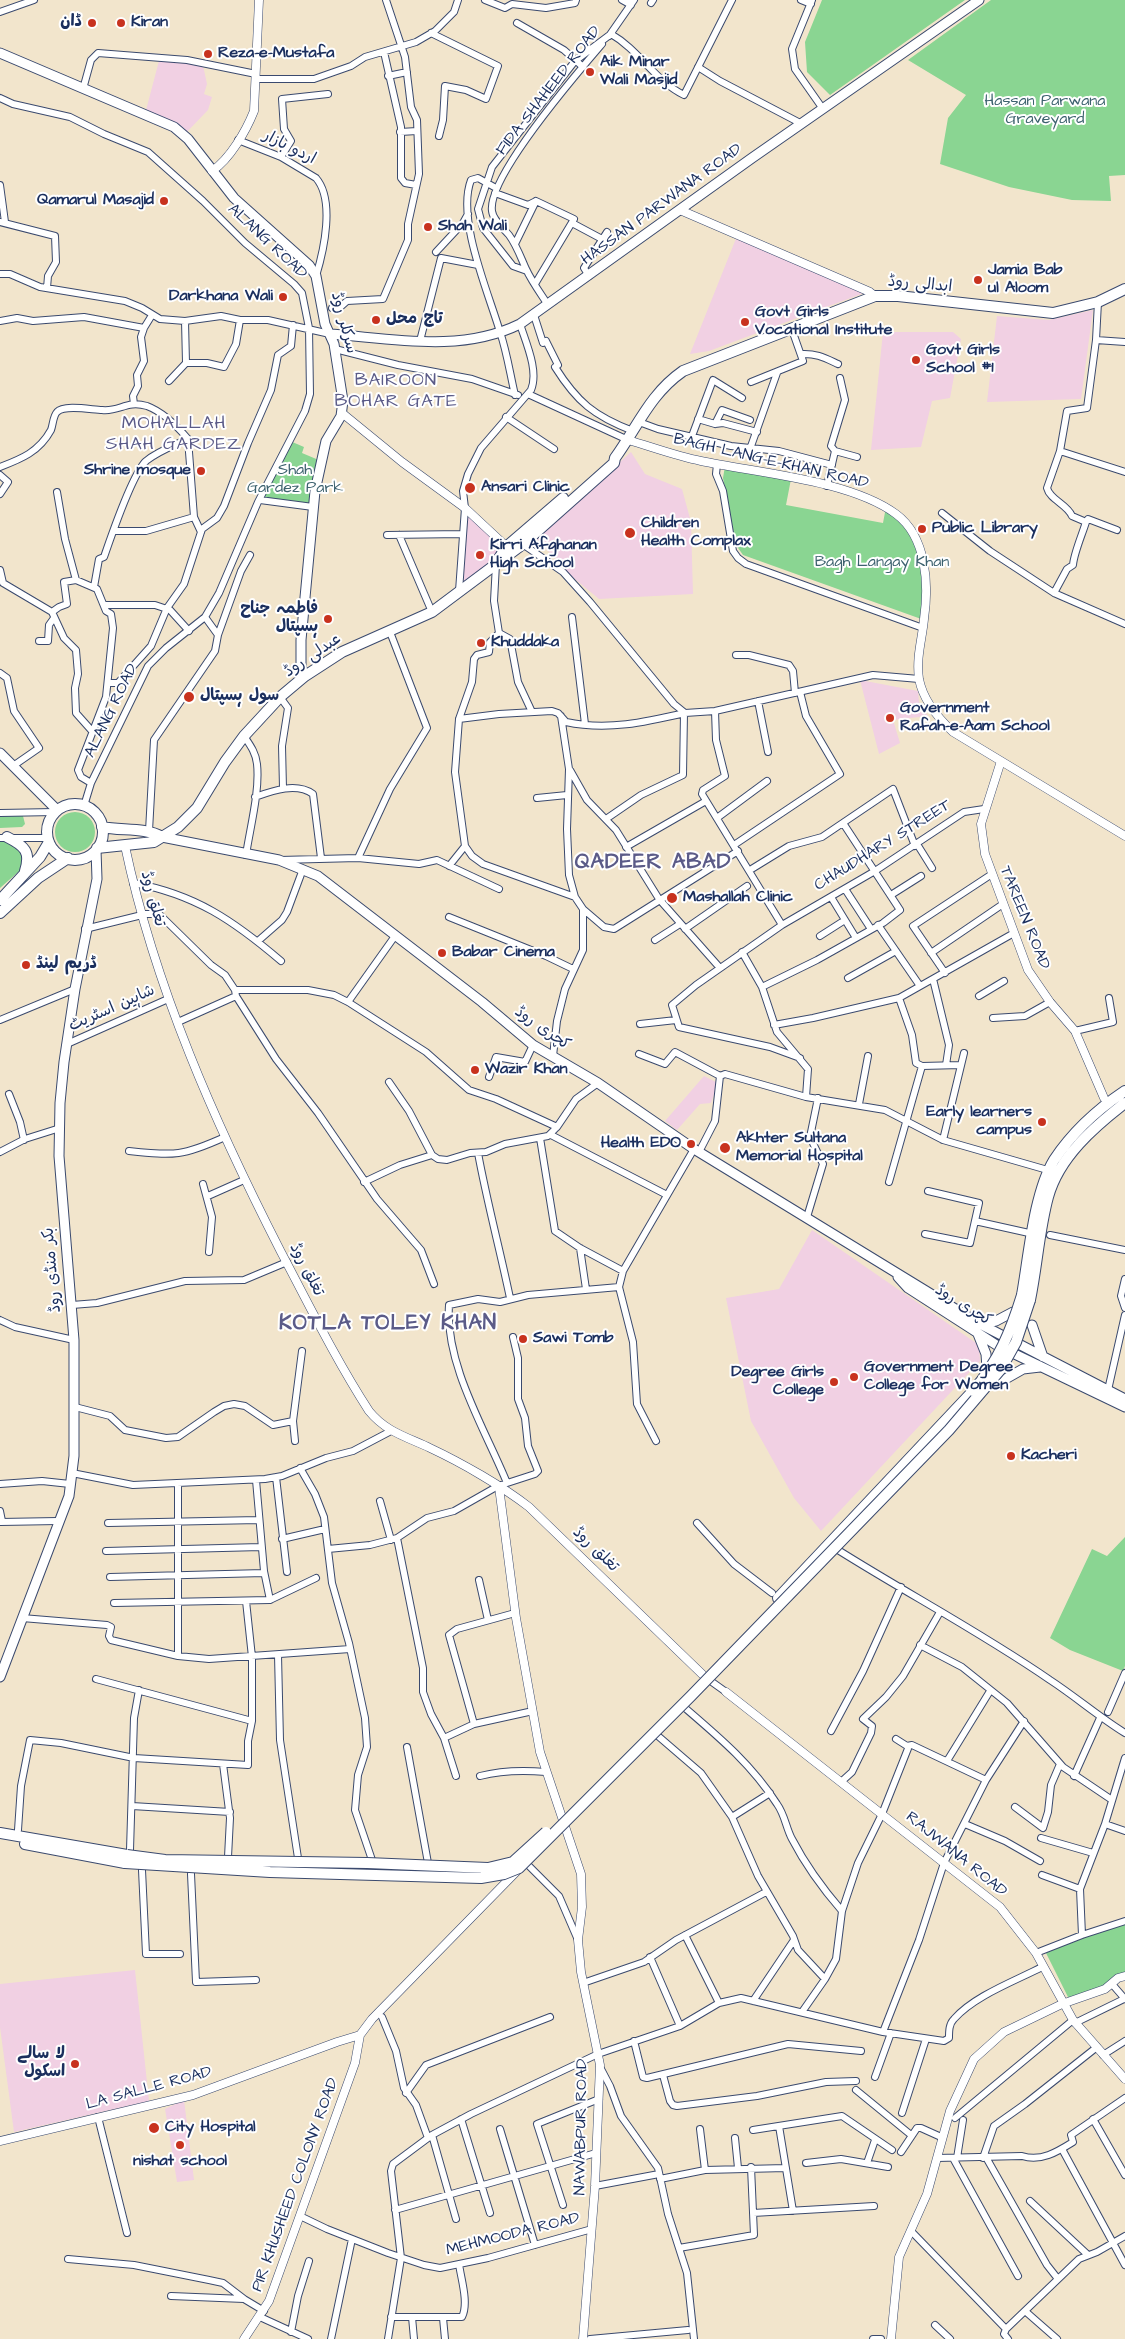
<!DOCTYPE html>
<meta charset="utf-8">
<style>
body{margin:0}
canvas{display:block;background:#f2e5cc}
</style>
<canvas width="1125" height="2339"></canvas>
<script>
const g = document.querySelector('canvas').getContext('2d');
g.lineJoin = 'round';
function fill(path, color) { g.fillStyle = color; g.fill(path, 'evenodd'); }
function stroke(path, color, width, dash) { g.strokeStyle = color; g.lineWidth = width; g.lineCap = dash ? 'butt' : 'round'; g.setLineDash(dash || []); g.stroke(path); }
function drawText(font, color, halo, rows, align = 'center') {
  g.font = font + ' "Architects Daughter","Playpen Sans Arabic",sans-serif'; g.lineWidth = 4; g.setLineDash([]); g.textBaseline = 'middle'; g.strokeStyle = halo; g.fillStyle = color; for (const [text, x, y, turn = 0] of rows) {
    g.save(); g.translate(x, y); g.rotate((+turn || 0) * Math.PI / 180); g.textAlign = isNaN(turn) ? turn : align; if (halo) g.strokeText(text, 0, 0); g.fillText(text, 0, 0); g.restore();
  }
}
fill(new Path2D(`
 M160,57L202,63L204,70L207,84L204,94L212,97L208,110L184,135L145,114Z
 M737,236L864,293L709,351L690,354Z
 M1093,310L1081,399L987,402L997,316L1049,320Z
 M883,332H953L961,339L950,398L932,401L921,447L871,450Z
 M631,452L645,474L682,489L691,522L693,594L599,599L570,575L536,538Z
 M462,508L506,547L495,565L455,594Z
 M860,680L918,691L919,702L928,716L893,720L900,743L879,754Z
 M704,1076L718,1083L711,1103L700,1104L677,1130L665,1121Z
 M812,1230L979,1345L980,1361L821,1531L794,1498L751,1421L726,1298L779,1289Z
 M135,1970L149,2101L14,2132L0,2027V1984Z
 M184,2100L194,2180L177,2182L165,2109Z`), '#f1d0e3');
fill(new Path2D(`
 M822,0H965L830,95L807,72L805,42Z
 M991,0H1125V175L1109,176L1111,201L1072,200L1009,187L940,164L948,118L966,95L908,60Z
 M290,441L304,447L302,453L321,461L313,507L260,500Z
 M725,466L791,479L786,505L883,523L886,507L905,522L924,567V620L743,555L736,545L723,478Z
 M55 832a20 20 0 1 1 40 0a20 20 0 1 1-40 0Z
 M0,815L23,816L25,824L22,827L0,828Z
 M0,840H6L22,851L25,866L0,888Z
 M1125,1537V1666L1123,1671L1070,1650L1050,1638L1092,1549L1107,1556Z
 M1125,1922V1974L1107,1986L1069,1999L1045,1951Z`), '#8ad592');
const minor = new Path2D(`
 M485,0L505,8L512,4L546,8L575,3L576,0
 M622,0L631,5V1
 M801,0L811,4
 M812,0L792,49L795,69L823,109
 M651,3L653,0
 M0,12L34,0
 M517,23L564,50L583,67
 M431,33L498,66L486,99L466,90L445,86L443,120L439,136
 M609,36L634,0
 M384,52L401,127V178L405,183L416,185
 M698,67L720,81L802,124
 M388,76L407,72
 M256,79H314L351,66L365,57L416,42L435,31L454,12L458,0
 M83,89L91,60L98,53L187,60L256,74
 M0,98L13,104L70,117L104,134L148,152L203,201L245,243L294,284L302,293L309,328L310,394L305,411L258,502L219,593L205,617L166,648L148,666L91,783L84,806
 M400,132L417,131
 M238,140L281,157L316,178C335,200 324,250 316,276
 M281,157L291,141L284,129L282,99L328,94
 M0,185L5,222
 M496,188L478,178L471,180C456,219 489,294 500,332C507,352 510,374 515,395
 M495,193L528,205L536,201L574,219L535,284
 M0,222L55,236L56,262L48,276L47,288
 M572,223L602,239
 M515,244L536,201
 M436,252L463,223L468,214
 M527,271L513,266L483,228L478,209L492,167L575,61L611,34C639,50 655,81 684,95L732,0
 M0,274H10L40,287L125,301L142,308L160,319L185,321L221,316L240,320H268L330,334
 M589,276L584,268L607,232
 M1098,302L1096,340L1087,408L1067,411L1060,451L1047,488C1050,500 1067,504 1072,516L1086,522L1088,519L1117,530
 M548,305C541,294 532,282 526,269C521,258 517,246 509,235C503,228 493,220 492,211C487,177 578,72 602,44
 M332,308L338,309L347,301L383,299L408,240V224L419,174L417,120L411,107L405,57L386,0
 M534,315L543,343L546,341L558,365L555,367C577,402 594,416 633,431
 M0,321L17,318L33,321L84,317L144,328
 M185,321L186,363
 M1096,340L1125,342
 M420,341L441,258L478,265
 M335,349L398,365L472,379L518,395
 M801,354C816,353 825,358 838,364
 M840,378L845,400L831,446L835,451L857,457
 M169,381L186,363H207L224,367L236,344L240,320
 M751,382L803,361L791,327
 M528,394L628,440
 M134,404L133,396L138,386L137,375L144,361L141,337L144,328L152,315
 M506,417L554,449
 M698,419L715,424L723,423L757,432
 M639,422L658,429L731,446L779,451L832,465
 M715,424L722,410L750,420
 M692,436L713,380L742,398
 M750,449L777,373
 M1060,451L1125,472
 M717,464L716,474L723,491L733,551L738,558L746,564L923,628
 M0,467C21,459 39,452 51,430C53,425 53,416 57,412C64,404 93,410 102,410C120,412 126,400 147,406C163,412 177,426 188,439L194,517L201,532
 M0,475L8,482L0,494
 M827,486L835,451
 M57,492L65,539L76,580L97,589L106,611L111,614L113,628L106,697L78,770L81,777L91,783
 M260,500L313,507
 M942,513L990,551L1054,593L1125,624
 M114,531H146L194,517
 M387,535L463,534
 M399,535L432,612
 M521,543L563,572L590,602L674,704L685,713L715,711L873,675L919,679
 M496,564L494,601L499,633
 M0,570L3,583L52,612L64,638L76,650L78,674L75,688L76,713L92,731
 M94,587L99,559L104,557C111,537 132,474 146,461C158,451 175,445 188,439
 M459,591L465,508L463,491L468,474L481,448L531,390C539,371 526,343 520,324
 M1054,593L1067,569L1073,565C1074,553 1082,535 1086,522
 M104,605H155L170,610L189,631
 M52,612L59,607L67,604L64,582L76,580
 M572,617L585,724
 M499,633L490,642L489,652L477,655L474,659L472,682L459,719L455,772L465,846L472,856L483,864L575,897
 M499,633L510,639L518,682L532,712
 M218,635L241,571L250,555
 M39,641H48L49,625L54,618
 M736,655H749L789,665L793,671L795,693
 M0,673L7,678L14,711L39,748L13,766
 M108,683H118L151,646L167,608L184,584L202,529L217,518L224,506L248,443L271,390L278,355L291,346L293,325
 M280,697L288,708L282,746L283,788
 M758,701L768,752
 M715,711L716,740L725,776L703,790L702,794L782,925
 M459,719L499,714L552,711L558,713L566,722C607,731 646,722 685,713
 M244,736C250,745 256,753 257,764C260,791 250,828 246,855
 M570,770L587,800L616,830L659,899L720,968
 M255,797C272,791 296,782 313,794L321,858
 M537,798L567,795
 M0,813L55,812
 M717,818L767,781
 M606,819L641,795L683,775L684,713
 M149,831L154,740L215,651L218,635L205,617
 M0,838H48
 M917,844L932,868
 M734,845L840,774L806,716L800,692
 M626,847L706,801
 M358,858L390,789L427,728L390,632
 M280,860L358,858L419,864L437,860L499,889
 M449,866L465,846
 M750,870L789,846L822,837L893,789L915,846
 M133,883C195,894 234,921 281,961
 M845,889L871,929
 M891,895L921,876
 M831,897L856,938
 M583,909L604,927L614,929L738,851
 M449,917L546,956L573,969
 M878,925L920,986
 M85,929L146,914H159L211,965L225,975L235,990L236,996L276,1059L318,1113L377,1199L421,1250L434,1284
 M685,929L747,886
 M820,936L845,920
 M655,940L680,924
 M258,941L282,920L287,912L303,869
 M742,952L762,987L777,1032L808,1069L806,1097
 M931,953L1003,904
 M945,973L913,926L992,874
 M848,978L896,951
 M933,979L949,1045L946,1065
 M762,987L817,960L883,923L900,910L843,823
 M235,990H308L334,995L348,1002L426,1052L469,1090L496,1099L557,1127
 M979,996L1004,981
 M899,998L912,1035L916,1063L922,1066L961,1065
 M348,1002L395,936
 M993,1018L1025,1016L1050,1002
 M0,1020L75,989
 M178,1022L236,996
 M640,1024L676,1020
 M774,1025L813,1018L899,998L1014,933
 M1075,1031L1113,1022L1109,998
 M67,1044L168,999
 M639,1054L665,1064L675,1052L720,1076
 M553,1056L557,1021L565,989L583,950V909L575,897L569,875L567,829L569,769L561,716
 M800,1058L770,1047L679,1027L672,1005L696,985L782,925L875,871L964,812L984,809
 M489,1077L496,1057L525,1062L533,1045
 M389,1082L409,1111L432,1155
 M9,1094L20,1122L24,1140
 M859,1104L868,1056
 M551,1135L667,1195
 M540,1138L555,1231L580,1248L623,1271
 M943,1140L964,1053
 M129,1151C175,1156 183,1156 225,1137
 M0,1152L25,1139L60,1128
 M699,1152L715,1121L720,1076L725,1074L806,1097L885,1110L943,1140L1044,1169
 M478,1153C487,1202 500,1250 510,1298
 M364,1182L400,1165L432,1155L438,1159L447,1160L470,1153L486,1152L505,1144L548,1136L557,1127L576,1099L598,1083
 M889,1182L922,1066
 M203,1184L212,1217L209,1252
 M208,1196L244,1180
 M807,1217L823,1164L810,1137L818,1098
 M975,1221L1029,1233
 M925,1234L970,1243L979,1203L928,1191
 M1050,1235L1125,1250
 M580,1248L586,1289
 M1125,1279L1121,1296L1125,1308
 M72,1305L97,1303L185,1281L244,1280L287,1262
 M0,1320L15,1327L74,1340
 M1108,1390L1125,1315
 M75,1407L110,1416L125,1430L166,1438L178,1437L214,1412L224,1406L234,1404L245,1406L273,1425L293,1421
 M295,1441L293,1421L302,1351
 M656,1441L637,1404L633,1342L619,1287L623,1271L694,1149
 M300,1468L315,1494L324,1517L332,1583L349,1643L365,1718L367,1747L358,1775L355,1810L372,1860
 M72,1473L133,1485L265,1479L282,1476L326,1458L353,1451L391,1431
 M276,1477L287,1572
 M256,1480L264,1571L270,1600
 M507,1483C485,1429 445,1365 449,1305L478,1299L500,1302L528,1295L619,1287
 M0,1484L42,1481L70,1484
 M380,1501L391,1540
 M0,1511L2,1521
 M0,1522L58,1521
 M108,1523L259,1520
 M697,1523L734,1564L772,1593
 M397,1538L423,1668V1692L431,1714L444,1738L456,1776
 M282,1539L325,1529
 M328,1549L370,1545L397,1538L427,1518L454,1511L498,1486L535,1474L538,1471L528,1446L525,1418L518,1399V1358L513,1337
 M838,1550C908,1594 982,1633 1050,1680C1076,1697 1099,1717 1125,1733
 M106,1551L261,1547
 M110,1577L264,1573
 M479,1580L488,1620
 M114,1603L270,1600L316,1578
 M22,1618L107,1625L111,1627L109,1636L111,1640L178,1656L209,1659L350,1649
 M920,1645L962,1667L1007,1703L1063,1767L1112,1800
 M278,1655L280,1740L298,1858
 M178,1656V1484
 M705,1677L726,1692
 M96,1679L252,1721
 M685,1708C720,1738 752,1765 777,1804C785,1815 786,1828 792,1839C806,1866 823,1889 842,1911
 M1108,1712L1125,1673
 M474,1724L449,1635L457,1629L515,1613
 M831,1731L863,1671L901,1587
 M658,1736L701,1773L732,1817L758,1876L793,1936L798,1950L825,1979
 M444,1738L474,1724L533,1711
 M896,1739L907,1746L912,1745L986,1780
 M407,1747L428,1863
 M947,1761L990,1691
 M223,1764L230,1818L228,1857
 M480,1776C503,1770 523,1770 546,1772
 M1074,1776L1100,1718
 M841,1782L852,1772L871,1733L872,1726L863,1719L886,1697L903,1676L940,1612
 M132,1806L230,1812
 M1015,1807L1043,1828L1048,1812L1051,1785L1060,1764
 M732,1817L770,1793
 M965,1824L1005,1841L1040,1861
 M1105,1824L1125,1831
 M18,1830L21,1786L30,1740L61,1743L134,1758L248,1765V1741L252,1721V1657L246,1601
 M1041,1838L1093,1853
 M130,1850L134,1718L139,1690
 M529,1866L559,1896L578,1940
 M142,1870L146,1954H180
 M191,1874L196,1982L256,1980
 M1042,1875L1080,1889
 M685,1935L719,2003
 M1082,1935L1080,1889L1105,1824L1125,1758
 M1036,1953L1082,1935L1125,1921
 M650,1957L680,2026
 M583,1983L644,1962L676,1940L766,1892
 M1112,1984L1125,1999
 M753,2001L794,1940
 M802,2012L825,1979L836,1959L842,1911L858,1863L882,1814L909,1746
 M382,2017L396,2051L404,2088L416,2105L428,2138
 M1075,2023L1124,1999
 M883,2032L919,1940L944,1863L986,1780L1024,1721
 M634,2041L643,2077L647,2078L788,2044L861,2051
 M1103,2055L1125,2041
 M600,2067L610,2086L621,2116L658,2168L668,2214L687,2273L694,2339
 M663,2075L670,2101L673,2105L677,2106L757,2096L826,2082L856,2081
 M875,2077L891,2033
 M856,2090L911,2135
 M406,2093L426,2065L550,2017
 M902,2113L926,2039
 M98,2117L127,2233
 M955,2118L1073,2020
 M461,2119L490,2213
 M1093,2119L1125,2175
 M779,2126L793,2211
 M500,2129L535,2245
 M700,2129L705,2170
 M753,2130L842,2116L892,2150
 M432,2135L456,2219
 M735,2138L738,2168
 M1062,2149L1125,2265
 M901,2152L917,2128H921L941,2137
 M937,2158L1022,2156C1041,2162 1057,2152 1073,2142L1071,2135L1125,2098
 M953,2158L1018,2276
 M957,2158L963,2120
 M983,2158L994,2126L1025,2104L1097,2047
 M987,2159L1047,2265L1058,2279
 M806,2163L841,2159L888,2167
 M867,2163L875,2140
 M660,2179L705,2170L786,2168
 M595,2186L659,2174
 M1030,2201L1088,2255
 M563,2205L537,2124L599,2099
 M395,2210L596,2153
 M753,2213L874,2206
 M300,2216L327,2229L388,2253L424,2265L440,2268L488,2258L592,2229
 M911,2231L1006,2329
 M679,2248L754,2235L751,2167
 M68,2259L134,2265L209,2280L223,2283L244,2299
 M171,2296L244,2299L264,2311
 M1025,2311L1057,2339
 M260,2317L308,2339
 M391,2317H462C469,2303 461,2279 459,2264
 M412,2317L414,2339
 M443,2318L445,2339
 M935,2325L950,2339
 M291,2332L298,2296L309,2261
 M331,2339L352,2239
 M388,2339L401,2258L391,2171L393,2164L432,2135L471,2114L598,2054L680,2026L719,2003L741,1998L883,2032L944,2041L949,2038C949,2031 949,2024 954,2019C974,1996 1015,1981 1042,1967
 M590,2339L688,2330
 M873,2339H881
 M1008,2339L1004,2334L1006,2329L1079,2259L1097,2252L1125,2236`);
const tertiary = new Path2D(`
 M212,171C230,159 246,131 254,111L259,0
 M680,210L870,292L875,296
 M342,413L402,462L465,508L509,549
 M628,440C652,447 676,456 701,461C757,473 850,480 896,514C927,537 929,585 924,619C922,640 916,657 919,679C923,700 938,718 953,732L1125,836
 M1001,761L981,824L985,854L1028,970L1050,1002L1075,1031L1104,1098
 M125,846C155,988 215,1123 281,1252C309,1305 336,1360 369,1411C386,1432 407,1437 430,1448C462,1463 502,1486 529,1507L702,1674
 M499,1487L516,1618L540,1752L581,1874L582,1907L578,1940L581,1972L600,2065L595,2186L583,2339
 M726,1692L1000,1907L1036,1953L1073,2020L1125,2079
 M0,2141L193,2095L337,2042L360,2035
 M244,2339L269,2301L355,2063L360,2035L372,2019L518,1870
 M891,2339L899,2257L927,2194L950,2111L974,2059L1004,2032L1062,2004L1105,1989L1118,1978L1125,1976`);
const secondary = new Path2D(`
 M0,53L174,127L188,139L234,198L309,265L316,276L325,324L334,344L343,401L341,416L326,441L315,491L301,640V667L305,676
 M331,334C395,339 461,353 520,324L752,158L979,0
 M0,753L57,810
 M162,837L279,860L318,876L482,1002L533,1045L598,1083L694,1149L980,1324L1125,1399
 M898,1277L908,1288L998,1346L1125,1407
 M981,1324L996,1321L1013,1312
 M1032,1325L1043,1357
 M978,1334L986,1354L987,1369
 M1000,1382L1023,1369L1040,1367
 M0,1677L69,1496L74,1456V1340L59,1156L60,1103L64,1062L75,989L97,879L96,850`);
const primary = new Path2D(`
 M498,560L506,547L563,498
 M47 832a28 28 0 1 1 56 0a28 28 0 1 1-56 0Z
 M102,827C122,831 145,827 162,837
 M7,837C25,846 31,852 25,871
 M97,848L154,842L178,827L197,808L225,762L244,736L280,697L305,676L342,652L432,612L523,544L614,463L615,458C638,426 650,394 683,371L875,296H898L1053,313L1098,302L1125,289
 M0,900L40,857L49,842
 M0,913L38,878L68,858
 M1022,1295C1029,1256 1034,1193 1054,1160C1072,1133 1098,1109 1125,1091
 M1030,1300C1037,1266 1039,1230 1048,1197C1059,1157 1094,1127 1125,1103
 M778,1598L973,1391
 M0,1833L127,1855
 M25,1844L125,1863`);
stroke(minor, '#3b4a6e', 8);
stroke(tertiary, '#3b4a6e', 9);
stroke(secondary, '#3b4a6e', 11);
stroke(primary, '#3b4a6e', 12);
stroke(minor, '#fff', 6);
stroke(tertiary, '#fff', 8);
stroke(secondary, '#fff', 9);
stroke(primary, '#fff', 10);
const primaryBridge = new Path2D(`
 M973,1391C998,1362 1011,1331 1022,1295
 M127,1855L165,1860L367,1863L488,1868L513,1862L546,1832
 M125,1863L270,1872L481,1878L504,1874L519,1868L691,1696L949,1430L1001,1369L1016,1342L1030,1300`);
stroke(primaryBridge, '#3b4a6e', 12, []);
stroke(primaryBridge, '#fff', 10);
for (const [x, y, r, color] of [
 [92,23,5,"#c8321e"],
 [121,23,5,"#c8321e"],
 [208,54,5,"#c8321e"],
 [590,72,5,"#c8321e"],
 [164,201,5,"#c8321e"],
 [428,227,5,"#c8321e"],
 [978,280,5,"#c8321e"],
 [283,297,5,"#c8321e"],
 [376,320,5,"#c8321e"],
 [745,322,5,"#c8321e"],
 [916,360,5,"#c8321e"],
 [201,471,5,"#c8321e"],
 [470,488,6,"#c8321e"],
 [922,529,5,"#c8321e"],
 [630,533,6,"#c8321e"],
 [480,555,5,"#c8321e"],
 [328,619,5,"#c8321e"],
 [481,643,5,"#c8321e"],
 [189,697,6,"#c8321e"],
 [890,718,5,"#c8321e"],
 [672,898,6,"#c8321e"],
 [442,953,5,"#c8321e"],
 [26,965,5,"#c8321e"],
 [475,1070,5,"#c8321e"],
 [1042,1122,5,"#c8321e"],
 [691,1144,5,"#c8321e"],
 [725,1148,6,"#c8321e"],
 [523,1339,5,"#c8321e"],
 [854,1377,5,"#c8321e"],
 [834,1382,5,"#c8321e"],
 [1011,1456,5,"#c8321e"],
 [75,2064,5,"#c8321e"],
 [154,2128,6,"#c8321e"],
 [180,2145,5,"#c8321e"]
]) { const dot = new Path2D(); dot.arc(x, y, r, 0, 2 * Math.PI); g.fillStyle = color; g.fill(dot); stroke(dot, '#fff', 2); }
drawText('bold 16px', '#1b2f5e', '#fff', [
 ["ڈان",82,23,"right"],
 ["Kiran",131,23],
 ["Reza-e-Mustafa",218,54],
 ["Aik Minar",600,63],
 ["Wali Masjid",600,81],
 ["Qamarul Masajid",154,201,"right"],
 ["Shah Wali",438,227],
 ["Jamia Bab",988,271],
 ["ul Aloom",988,289],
 ["Darkhana Wali",273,297,"right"],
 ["Govt Girls",755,313],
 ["Vocational Institute",755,331],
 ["تاج محل",386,320],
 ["Govt Girls",926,351],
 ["School #1",926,369],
 ["Shrine mosque",191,471,"right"],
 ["Ansari Clinic",481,488],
 ["Children",641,524],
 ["Health Complax",641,542],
 ["Public Library",932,529],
 ["Kirri Afghanan",490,546],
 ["High School",490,564],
 ["فاطمہ جناح",318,610,"right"],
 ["ہسپتال",318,628,"right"],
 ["Khuddaka",491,643],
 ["سول ہسپتال",200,697],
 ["Government",900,709],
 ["Rafah-e-Aam School",900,727],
 ["Mashallah Clinic",683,898],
 ["Babar Cinema",452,953],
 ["ڈریم لینڈ",36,965],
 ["Wazir Khan",485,1070],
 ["Early learners",1032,1113,"right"],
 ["campus",1032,1131,"right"],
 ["Akhter Sultana",736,1139],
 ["Memorial Hospital",736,1157],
 ["Health EDO",681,1144,"right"],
 ["Sawi Tomb",533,1339],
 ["Government Degree",864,1368],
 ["College for Women",864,1386],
 ["Degree Girls",824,1373,"right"],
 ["College",824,1391,"right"],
 ["Kacheri",1021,1456],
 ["لا سالے",65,2055,"right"],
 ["اسکول",65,2073,"right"],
 ["City Hospital",165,2128],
 ["nishat school",180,2162,"center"]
], 'left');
drawText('16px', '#1b2f5e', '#fff', [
 ["FIDA SHAHEED ROAD",549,91,-52],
 ["اردو بازار",289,148,27],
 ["HASSAN PARWANA ROAD",662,205,-36],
 ["ALANG ROAD",267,242,43],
 ["ابدالی روڈ",920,285,5],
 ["سرکلر روڈ",343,323,75],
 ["BAGH LANG-E-KHAN ROAD",771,462,13],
 ["عبدلی روڈ",313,656,-34],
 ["ALANG ROAD",112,711,-64],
 ["CHAUDHARY STREET",883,846,-32],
 ["تغلق روڈ",152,899,75],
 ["TAREEN ROAD",1024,918,68],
 ["شاہین اسٹریٹ",112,1009,-24],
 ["کچری روڈ",542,1029,35],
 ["بکر منڈی روڈ",53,1270,-95],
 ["تغلق روڈ",306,1270,63],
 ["کچری روڈ",963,1306,32],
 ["تغلق روڈ",595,1550,44],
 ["RAJWANA ROAD",956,1855,39],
 ["LA SALLE ROAD",149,2089,-15],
 ["NAWABPUR ROAD",582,2127,-89],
 ["PIR KHUSHEED COLONY ROAD",296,2185,-70],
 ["MEHMOODA ROAD",513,2235,-14]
]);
drawText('16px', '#3c616e', '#fff', [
 ["Hassan Parwana",1045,102],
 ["Graveyard",1045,120],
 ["Shah",295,471],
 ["Gardez Park",295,489],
 ["Bagh Langay Khan",882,563]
]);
g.letterSpacing = '1px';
drawText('18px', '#5b5b88', '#fff', [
 ["BAIROON",396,381],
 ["BOHAR GATE",396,402],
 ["MOHALLAH",174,424],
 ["SHAH GARDEZ",174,445]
]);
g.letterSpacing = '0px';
g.letterSpacing = '1px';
drawText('bold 21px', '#5b5b88', '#fff', [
 ["QADEER ABAD",653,864],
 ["KOTLA TOLEY KHAN",388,1325]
]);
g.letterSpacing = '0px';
</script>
